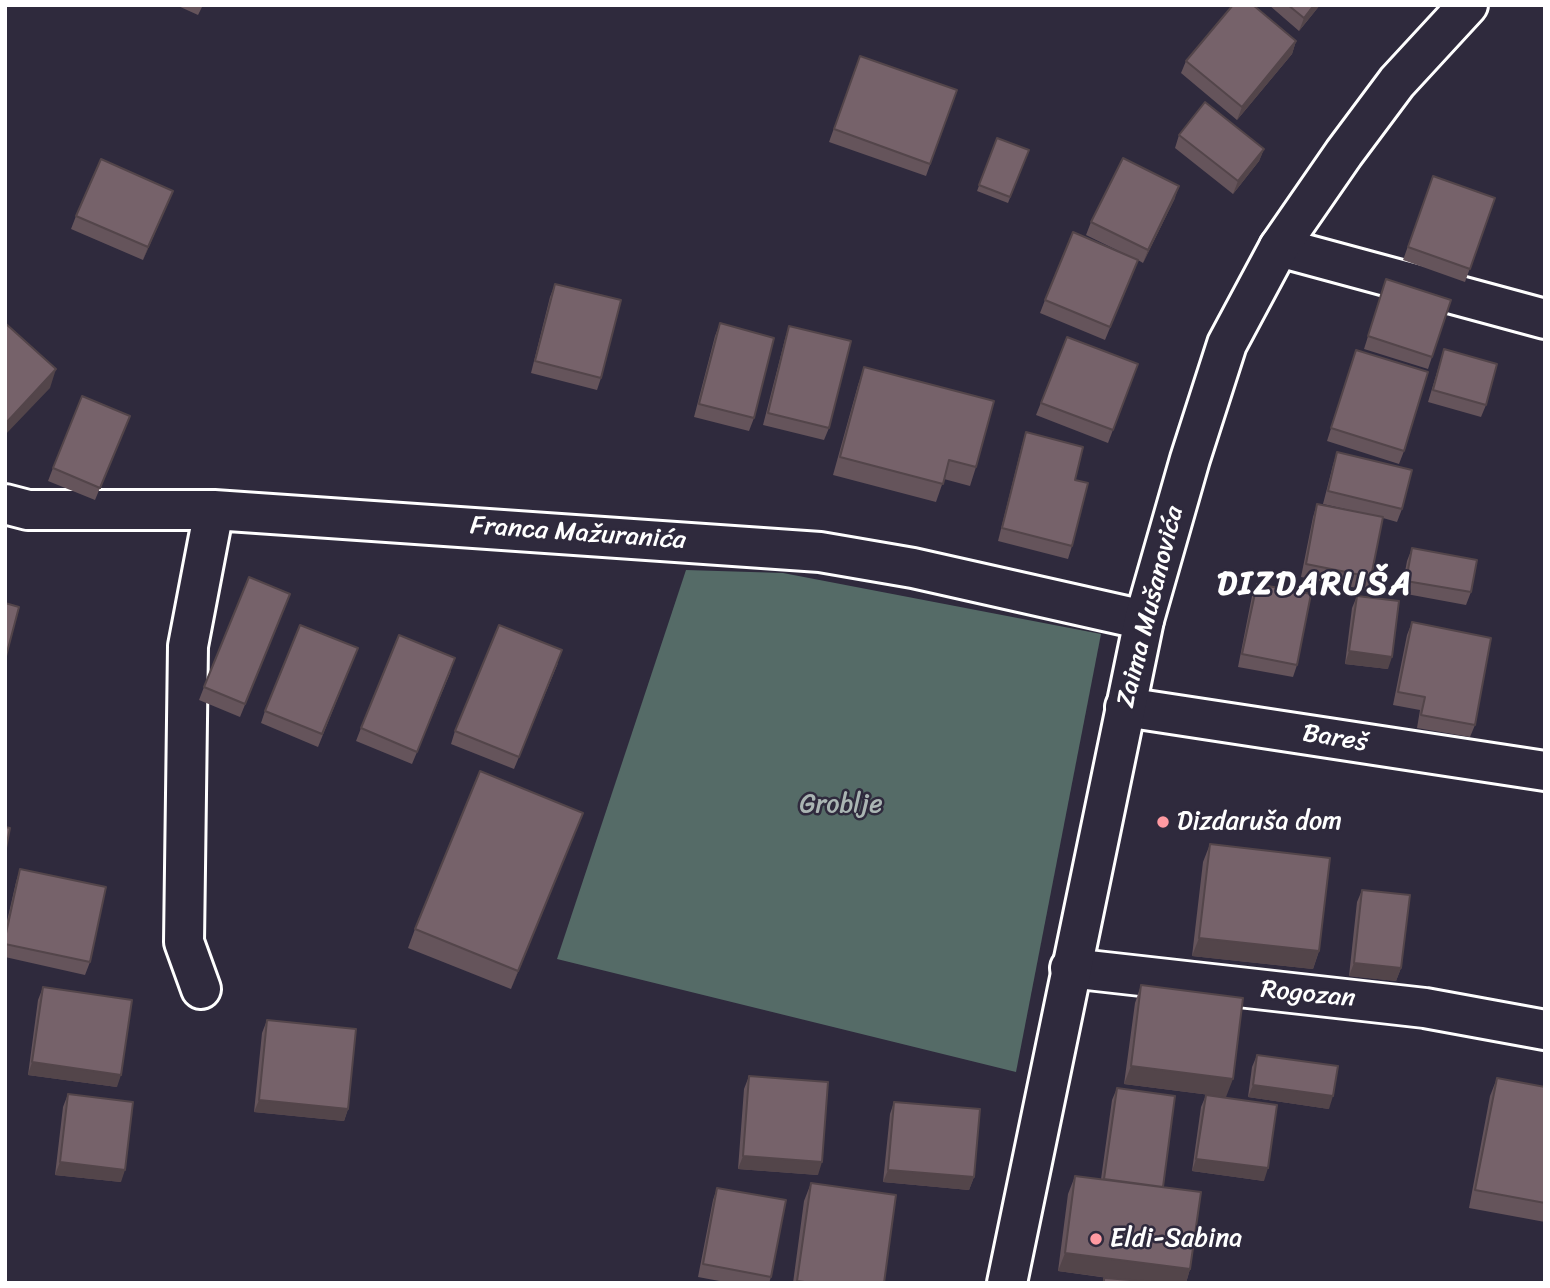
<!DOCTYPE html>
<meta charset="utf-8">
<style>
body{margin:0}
#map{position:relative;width:1550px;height:1288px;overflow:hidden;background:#2f2a3d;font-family:Sriracha,sans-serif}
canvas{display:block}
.frame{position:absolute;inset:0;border:7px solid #fff;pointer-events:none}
</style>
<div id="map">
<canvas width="1550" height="1288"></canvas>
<div class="frame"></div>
</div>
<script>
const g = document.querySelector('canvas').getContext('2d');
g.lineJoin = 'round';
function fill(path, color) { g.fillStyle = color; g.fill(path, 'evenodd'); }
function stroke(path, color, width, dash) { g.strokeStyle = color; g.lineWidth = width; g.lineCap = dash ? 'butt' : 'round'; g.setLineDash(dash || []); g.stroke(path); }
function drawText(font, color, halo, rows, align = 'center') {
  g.font = font + ' Sriracha,sans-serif'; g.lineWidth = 5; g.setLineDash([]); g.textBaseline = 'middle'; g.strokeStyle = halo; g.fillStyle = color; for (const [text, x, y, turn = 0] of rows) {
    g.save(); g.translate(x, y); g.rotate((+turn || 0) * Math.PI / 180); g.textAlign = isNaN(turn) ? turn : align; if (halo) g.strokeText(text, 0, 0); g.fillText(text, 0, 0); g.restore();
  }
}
fill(new Path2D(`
 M686,570L783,573L1101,634L1016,1072L557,959Z`), '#556b67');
const street = new Path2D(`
 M1279,247L1545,319
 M5,504L28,510H214L820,552L913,568L1144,620
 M1125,707L1545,771
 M1070,968L1425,1008L1545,1030
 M201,989L184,942L188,646L214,510`);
const secondary = new Path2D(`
 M1007,1283L1144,620L1190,459L1227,344L1279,247L1344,153L1397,82L1468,5`);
stroke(street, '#fff', 44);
stroke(secondary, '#fff', 44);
stroke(street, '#2f2a3d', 38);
stroke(secondary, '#2f2a3d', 38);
fill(new Path2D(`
 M176,5H203L198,15Z
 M1269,5H1320L1299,31Z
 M1296,41L1292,54L1237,120L1181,73L1186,61Z
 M860,56L957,90L926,176L829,142Z
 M1179,135L1264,149L1259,161L1233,194L1175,148Z
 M997,138L1029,150L1008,203L977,191Z
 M1433,176L1495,198L1465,282L1403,260Z
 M173,191L143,260L71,229L76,216Z
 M1175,198L1143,263L1138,260L1105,340L1040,313L1045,300L1135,259L1086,235L1091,222Z
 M1386,279L1432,357L1428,369L1364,349Z
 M555,284L601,378L597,390L531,373L550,297Z
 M720,323L754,418L749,431L694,417L715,336Z
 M789,326L829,428L824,440L763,425L785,339Z
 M1067,337L1138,364L1108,443L1036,415Z
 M1444,349L1486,405L1481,417L1428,402Z
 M1356,350L1404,451L1399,464L1327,441Z
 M864,367L976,467L970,486L944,479L936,502L833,475L858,385Z
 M130,416L95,500L48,481L53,468Z
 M1026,432L1075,480L1072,546L1068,559L998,541L1022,445Z
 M1337,452L1402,509L1397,522L1383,518L1371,577L1367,590L1301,577L1313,517L1317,504L1354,511L1323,504L1333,465Z
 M1412,548L1471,592L1466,605L1401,593L1407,561Z
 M1257,584L1297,665L1293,677L1238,667L1252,596Z
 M290,594L240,717L199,700L204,687Z
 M1357,596L1388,669L1345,664L1352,608Z
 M1412,622L1475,725L1470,737L1417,728L1420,710L1393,705L1407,635Z
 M358,648L318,747L261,723L265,711Z
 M558,663L514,769L451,744L455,731Z
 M451,671L412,764L356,741L361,728Z
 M583,813L511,989L408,948L415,929Z
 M1210,844L1319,951L1313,969L1192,956L1203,862Z
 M20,869L90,962L85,975L5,957V930L16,882Z
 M1362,890L1401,968L1396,981L1349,976L1357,902Z
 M1141,985L1226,1097L1124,1084L1135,1003Z
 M43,987L117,1087L28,1075L38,1000Z
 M267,1020L348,1109L344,1121L254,1112L262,1033Z
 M1257,1055L1329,1109L1248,1097L1252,1067Z
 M749,1076L818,1175L738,1169L744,1089Z
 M1497,1078L1545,1087V1222L1469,1208L1490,1096Z
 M1117,1088L1163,1187L1190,1269L1186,1283H1102L1104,1278L1115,1279L1058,1271L1068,1194L1075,1176L1101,1179L1112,1100Z
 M68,1094L121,1182L55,1175L63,1107Z
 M1206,1095L1264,1181L1192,1171L1201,1107Z
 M894,1102L974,1177L969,1190L883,1182L890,1114Z
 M811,1183L884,1283H793L804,1201Z
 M717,1188L771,1277L769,1283H730L698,1277L713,1200Z`), '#65545b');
fill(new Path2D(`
 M1314,5H1320L1299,31L1304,18Z
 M1296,41L1292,54L1237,120L1242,107Z
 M1264,149L1259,161L1233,194L1238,181Z
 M1179,186L1175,198L1143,263L1148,250Z
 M173,191L168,203L143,260L148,247Z
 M56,369L50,388L5,435V424Z
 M1349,651L1392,657L1388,669L1345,664Z
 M583,813L576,831L511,989L518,971Z
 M1199,938L1319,951L1313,969L1192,956Z
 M1354,963L1401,968L1396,981L1349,976Z
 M32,1062L121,1075L117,1087L28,1075Z
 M1131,1066L1233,1079L1226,1097L1124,1084Z
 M1253,1085L1333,1096L1329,1109L1248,1097Z
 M259,1100L348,1109L344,1121L254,1112Z
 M743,1156L822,1162L818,1175L738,1169Z
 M1196,1159L1268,1168L1264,1181L1192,1171Z
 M60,1162L125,1170L121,1182L55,1175Z
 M888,1170L974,1177L969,1190L883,1182Z
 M1065,1253L1190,1269L1186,1283H1147L1058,1271Z`), '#53454a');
const building = new Path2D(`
 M1233,5H1253L1296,41L1242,107L1186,61Z
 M1288,5H1314L1304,18Z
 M860,56L957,90L930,164L834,129Z
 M1205,102L1264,149L1238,181L1179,135Z
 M997,138L1029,150L1010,197L979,185Z
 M1123,158L1179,186L1148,250L1091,222Z
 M101,159L173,191L148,247L76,216Z
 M1433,176L1495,198L1470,269L1408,247Z
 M1073,232L1138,260L1110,327L1045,300Z
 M1386,279L1451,300L1432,357L1368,336Z
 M555,284L621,300L601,378L535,361Z
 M5,323L56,369L5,424Z
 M720,323L774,338L754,418L699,404Z
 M789,326L851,341L829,428L768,413Z
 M1067,337L1138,364L1113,430L1041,403Z
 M1444,349L1497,364L1486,405L1433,390Z
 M1356,350L1428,372L1404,451L1331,428Z
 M864,367L994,401L976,467L949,460L943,484L840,457Z
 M82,396L130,416L100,488L53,468Z
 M1026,432L1083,447L1075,480L1088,483L1072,546L1002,528Z
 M1337,452L1412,470L1402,509L1328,491Z
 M1317,504L1383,517L1371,577L1306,564Z
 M1412,548L1477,560L1471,592L1406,581Z
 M249,577L290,594L245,704L204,687Z
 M1257,584L1311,594L1297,665L1242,654Z
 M1357,596L1399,601L1392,657L1349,651Z
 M5,603L19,607L5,660Z
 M1412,622L1491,638L1475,725L1421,715L1425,697L1398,692Z
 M300,625L358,648L322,734L265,711Z
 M499,625L562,650L519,757L455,731Z
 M399,635L455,658L417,752L361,728Z
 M480,771L583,813L518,971L415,929Z
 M5,827L10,828L5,853Z
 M1210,844L1330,858L1319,951L1199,938Z
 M20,869L106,887L90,962L5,944V938Z
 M1362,890L1410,895L1401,968L1354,963Z
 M1141,985L1243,998L1233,1079L1131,1066Z
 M43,987L132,1000L121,1075L32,1062Z
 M267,1020L356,1029L348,1109L259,1100Z
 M1257,1055L1338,1066L1333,1096L1253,1085Z
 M749,1076L828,1082L822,1162L743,1156Z
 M1497,1078L1545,1087V1203L1475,1190Z
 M1117,1088L1175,1096L1163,1187L1104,1179Z
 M68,1094L133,1102L125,1170L60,1162Z
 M1206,1095L1277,1105L1268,1168L1196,1159Z
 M894,1102L980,1109L974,1177L888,1170Z
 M1075,1176L1201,1192L1190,1269L1065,1253Z
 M811,1183L896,1195L884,1283H812L797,1281Z
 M717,1188L786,1200L771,1277L703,1264Z
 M1104,1278L1171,1283H1104Z`);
fill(building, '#76626a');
stroke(building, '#53454a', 2);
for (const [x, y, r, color] of [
 [1163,822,7,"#ff9aa2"],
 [1096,1239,7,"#ff9aa2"]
]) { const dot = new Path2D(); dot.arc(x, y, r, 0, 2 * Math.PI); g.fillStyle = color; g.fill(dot); stroke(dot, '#2f2a3d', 2.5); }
drawText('26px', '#fff', '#2f2a3d', [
 ["Franca Mažuranića",578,534,4],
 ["Zaima Mušanovića",1151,607,-76],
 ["Bareš",1335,739,9],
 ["Rogozan",1308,995,6]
]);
drawText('26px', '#aab5b3', '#2f2a3d', [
 ["Groblje",841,805]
]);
drawText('26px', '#fff', '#2f2a3d', [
 ["Dizdaruša dom",1177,822],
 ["Eldi-Sabina",1110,1239]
], 'left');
g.letterSpacing = '2px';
drawText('bold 33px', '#fff', '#2f2a3d', [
 ["DIZDARUŠA",1315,586]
]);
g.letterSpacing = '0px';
</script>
